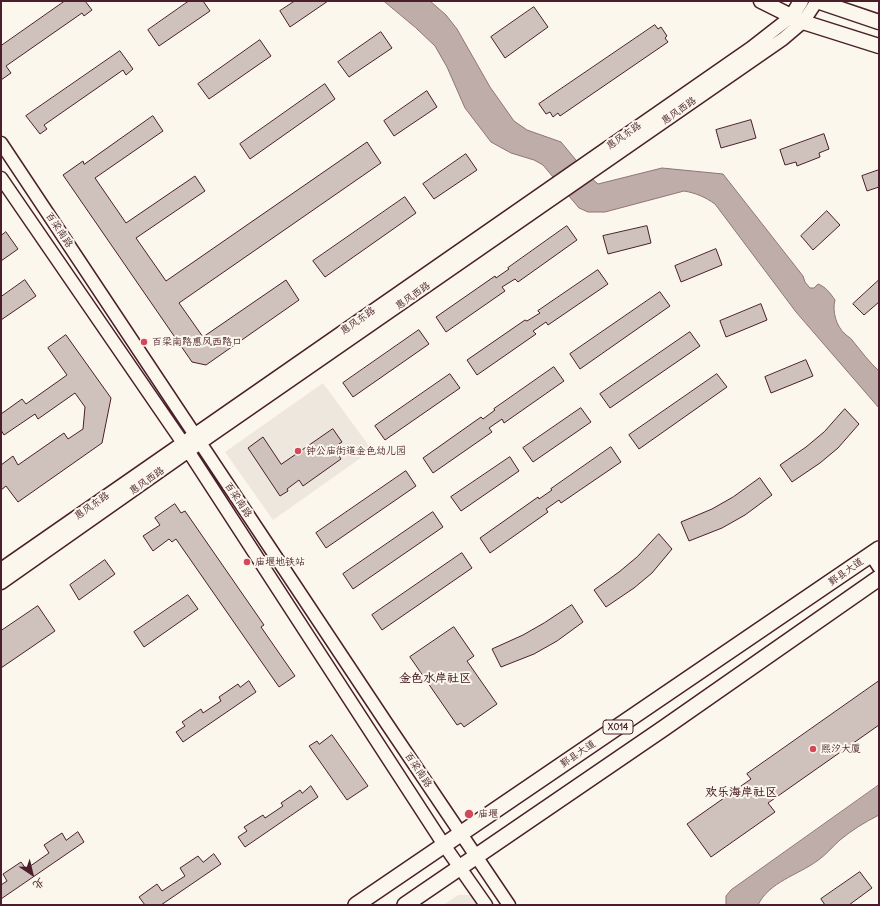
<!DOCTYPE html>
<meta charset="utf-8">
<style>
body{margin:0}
#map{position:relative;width:880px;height:906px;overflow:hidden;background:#fbf7ec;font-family:Delius,"LXGW WenKai TC",sans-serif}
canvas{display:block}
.frame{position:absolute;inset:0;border:2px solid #4a1f2b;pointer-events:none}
.north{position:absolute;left:12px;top:854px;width:40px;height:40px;-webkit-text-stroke:3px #fbf7ec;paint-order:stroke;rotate:145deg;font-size:11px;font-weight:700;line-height:16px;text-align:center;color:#4a1f2b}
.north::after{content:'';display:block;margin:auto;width:14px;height:18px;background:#4a1f2b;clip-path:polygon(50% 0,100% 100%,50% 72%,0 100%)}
</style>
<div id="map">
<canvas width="880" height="906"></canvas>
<div class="frame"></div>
<div class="north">北</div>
</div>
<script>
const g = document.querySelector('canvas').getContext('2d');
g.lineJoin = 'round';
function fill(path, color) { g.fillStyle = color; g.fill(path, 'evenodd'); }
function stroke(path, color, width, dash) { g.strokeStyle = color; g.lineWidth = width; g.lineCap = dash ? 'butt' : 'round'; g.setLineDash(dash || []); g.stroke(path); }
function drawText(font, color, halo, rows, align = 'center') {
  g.font = font + ' Delius,"LXGW WenKai TC",sans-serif'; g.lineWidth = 4; g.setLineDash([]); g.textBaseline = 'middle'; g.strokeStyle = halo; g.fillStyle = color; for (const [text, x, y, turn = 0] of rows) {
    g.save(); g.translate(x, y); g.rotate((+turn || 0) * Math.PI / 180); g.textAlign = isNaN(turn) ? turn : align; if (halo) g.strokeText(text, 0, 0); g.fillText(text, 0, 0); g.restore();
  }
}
fill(new Path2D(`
 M323,383L372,450L273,520L225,452Z
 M458,895H471L483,905H443Z`), '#eee7de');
const water = new Path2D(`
 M384,1H430L446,15L457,29L490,87L514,121L527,130L561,142L590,177L598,184L662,168L723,174L803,276L805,282L810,288H814L818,284C826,287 830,293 835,300C832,311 836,326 845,334C848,337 850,337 852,340C861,351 869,362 879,371V408L796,312L715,204C705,197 696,193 684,191L605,212H588L579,208L543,165L534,160L511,153L491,142L465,108L447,67L435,46L416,28Z
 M879,785V815C865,822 852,830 840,840C832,847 826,855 817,861C798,875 769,882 758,905H726V896L731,890Z`);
fill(water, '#bfadaa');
stroke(water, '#907477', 1);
const building = new Path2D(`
 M65,1H85L92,10L84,16L82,13L6,66L11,73L1,80V46Z
 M189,1H203L210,11L159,46L148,30Z
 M295,1H328L290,27L280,11Z
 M534,7L548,27L505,58L491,37Z
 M655,25L658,29L661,27L667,36L665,38L668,42L560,116L558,113L553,117L550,112L546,114L539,104Z
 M381,32L392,48L349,77L338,62Z
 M260,40L271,56L209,99L198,84Z
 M120,51L133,69L126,75L123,70L44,125L47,129L40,134L26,116Z
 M325,84L335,99L250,159L240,144Z
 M427,91L437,107L394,136L384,121Z
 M153,116L163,131L95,178L126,223L195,176L205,191L136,238L166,281L367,142L381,163L179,303L203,337L286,280L299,300L206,365L192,362L63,175L83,161L84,164Z
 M751,120L756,138L721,148L716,130Z
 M824,134L829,149L819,153L820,157L797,166L796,162L785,165L780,150Z
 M466,154L477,170L434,199L423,184Z
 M879,170V187L867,191L862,176Z
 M405,197L416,213L325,277L313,261Z
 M827,211L840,225L813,250L801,236Z
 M567,226L577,240L518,282L515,279L502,287L505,291L446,332L436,317L495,276L496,278L509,269L508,268Z
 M647,226L651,243L608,254L603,236Z
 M6,232L18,249L1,261V236Z
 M716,249L722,265L681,282L675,266Z
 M598,270L608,284L548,325L546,322L533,331L536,334L477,375L467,360L525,320L527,321L540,313L538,311Z
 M25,280L36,296L1,320V297Z
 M879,280V302L864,315L853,304Z
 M660,292L670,306L580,369L570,354Z
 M761,304L767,320L726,337L720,321Z
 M419,330L429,344L353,397L343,383Z
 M690,332L700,346L610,408L600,394Z
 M66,335L111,398L102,443L18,502L6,486L1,490V465L13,456L18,465L64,433L68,439L83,429L85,407L75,393L38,419L35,414L4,435L1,430V414L22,399L26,404L67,375L48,348Z
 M806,360L813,376L771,393L765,377Z
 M554,367L564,381L504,423L502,419L489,428L492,432L433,473L423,458L481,417L483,419L495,410L494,409Z
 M450,374L460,388L385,440L375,426Z
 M717,374L727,387L639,449L629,435Z
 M581,408L591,422L533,462L523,448Z
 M845,409L859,424L838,448L820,463L792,482L780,465L806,447L824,432Z
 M333,429L342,442L336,446L340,451L337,453L341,459L303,486L299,480L287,489L288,491L280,496L248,448L263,437L281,464Z
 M611,447L621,462L561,503L559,500L546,509L548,512L490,553L480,538L538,497L539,499L552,490L551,489Z
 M510,457L519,471L461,511L451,497Z
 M406,471L416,486L326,548L316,533Z
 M760,478L772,495L745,515L722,528L689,541L681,522L712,509L733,497Z
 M175,504L181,513L185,511L264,625L261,627L295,676L279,687L176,539L172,542L169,539L153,551L143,536L160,525L155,518Z
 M433,512L443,527L353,589L343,574Z
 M659,534L672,549L652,573L634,588L606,607L594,590L619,572L637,557Z
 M462,553L472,568L382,630L372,615Z
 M105,560L115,574L79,600L70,585Z
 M188,595L198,609L144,647L134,632Z
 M572,605L583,622L557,641L534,654L501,667L492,649L523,635L544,623Z
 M38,606L55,631L1,668V631Z
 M454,627L474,656L467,661L497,704L464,727L461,723L457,725L410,657Z
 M249,681L256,692L183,742L176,732L185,726L182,722L201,709L203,713L221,701L219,697L238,684L240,687Z
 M879,681V725L768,803L775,812L711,857L687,824L751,779L747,774Z
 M332,735L368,786L347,800L309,746L317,741L319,744Z
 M311,786L318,797L245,847L238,837L247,831L244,827L263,815L265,818L283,806L281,803L300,790L302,793Z
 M78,832L84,842L1,899V885L7,881L3,874L21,862L26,869L49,853L44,845L62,833L66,840Z
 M214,854L221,864L161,905H145L139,897L157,884L162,891L185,876L180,868L198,856L203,862Z
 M860,872L872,888L849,905H825L821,899Z`);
fill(building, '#cfc2bc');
stroke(building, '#4a1f2b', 1);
const tertiary = new Path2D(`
 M1,143L385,721L509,905
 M1,178L183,443L444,845L486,905
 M871,555L879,567
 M1,569L751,48L792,16
 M1,583L200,443L783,39L803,22L817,1`);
const secondary = new Path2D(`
 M761,1L803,22L879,46
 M817,1L879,22
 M792,16L801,1`);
const primary = new Path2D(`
 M356,905L879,549
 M405,905L664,728L879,578`);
stroke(tertiary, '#4a1f2b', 15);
stroke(secondary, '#4a1f2b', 17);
stroke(primary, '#4a1f2b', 18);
stroke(tertiary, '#fbf7ec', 12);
stroke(secondary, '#fbf7ec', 14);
stroke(primary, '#fbf7ec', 15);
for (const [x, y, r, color] of [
 [144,342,4,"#d1495b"],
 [298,451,4,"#d1495b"],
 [247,562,4,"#d1495b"],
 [813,749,4,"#d1495b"],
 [469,814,5,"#d1495b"]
]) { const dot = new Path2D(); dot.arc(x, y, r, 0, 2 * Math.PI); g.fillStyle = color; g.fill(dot); stroke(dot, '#fbf7ec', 1.5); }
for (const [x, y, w] of [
 [618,727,30]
]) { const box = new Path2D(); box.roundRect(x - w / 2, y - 7, w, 14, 3); g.fillStyle = '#fbf7ec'; g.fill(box); stroke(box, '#4a1f2b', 1); }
drawText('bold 9px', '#4a1f2b', null, [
 ["X014",618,727]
]);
drawText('10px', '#4a1f2b', '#fbf7ec', [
 ["惠风西路",679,111,-35],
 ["惠风东路",624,136,-35],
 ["百梁南路",59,230,56],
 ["惠风西路",413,296,-35],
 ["惠风东路",358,321,-35],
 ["惠风西路",147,481,-35],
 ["百梁南路",238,500,56],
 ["惠风东路",92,506,-35],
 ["鄞县大道",846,572,-35],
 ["鄞县大道",578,754,-34],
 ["百梁南路",418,770,56]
]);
drawText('10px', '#4a1f2b', '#fbf7ec', [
 ["百梁南路惠风西路口",152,342],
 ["钟公庙街道金色幼儿园",306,451],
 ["庙堰地铁站",255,562],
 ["熙汐大厦",821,749],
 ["庙堰",478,814]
], 'left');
drawText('bold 12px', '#4a1f2b', '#fbf7ec', [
 ["金色水岸社区",435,679],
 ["欢乐海岸社区",741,793]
]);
</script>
